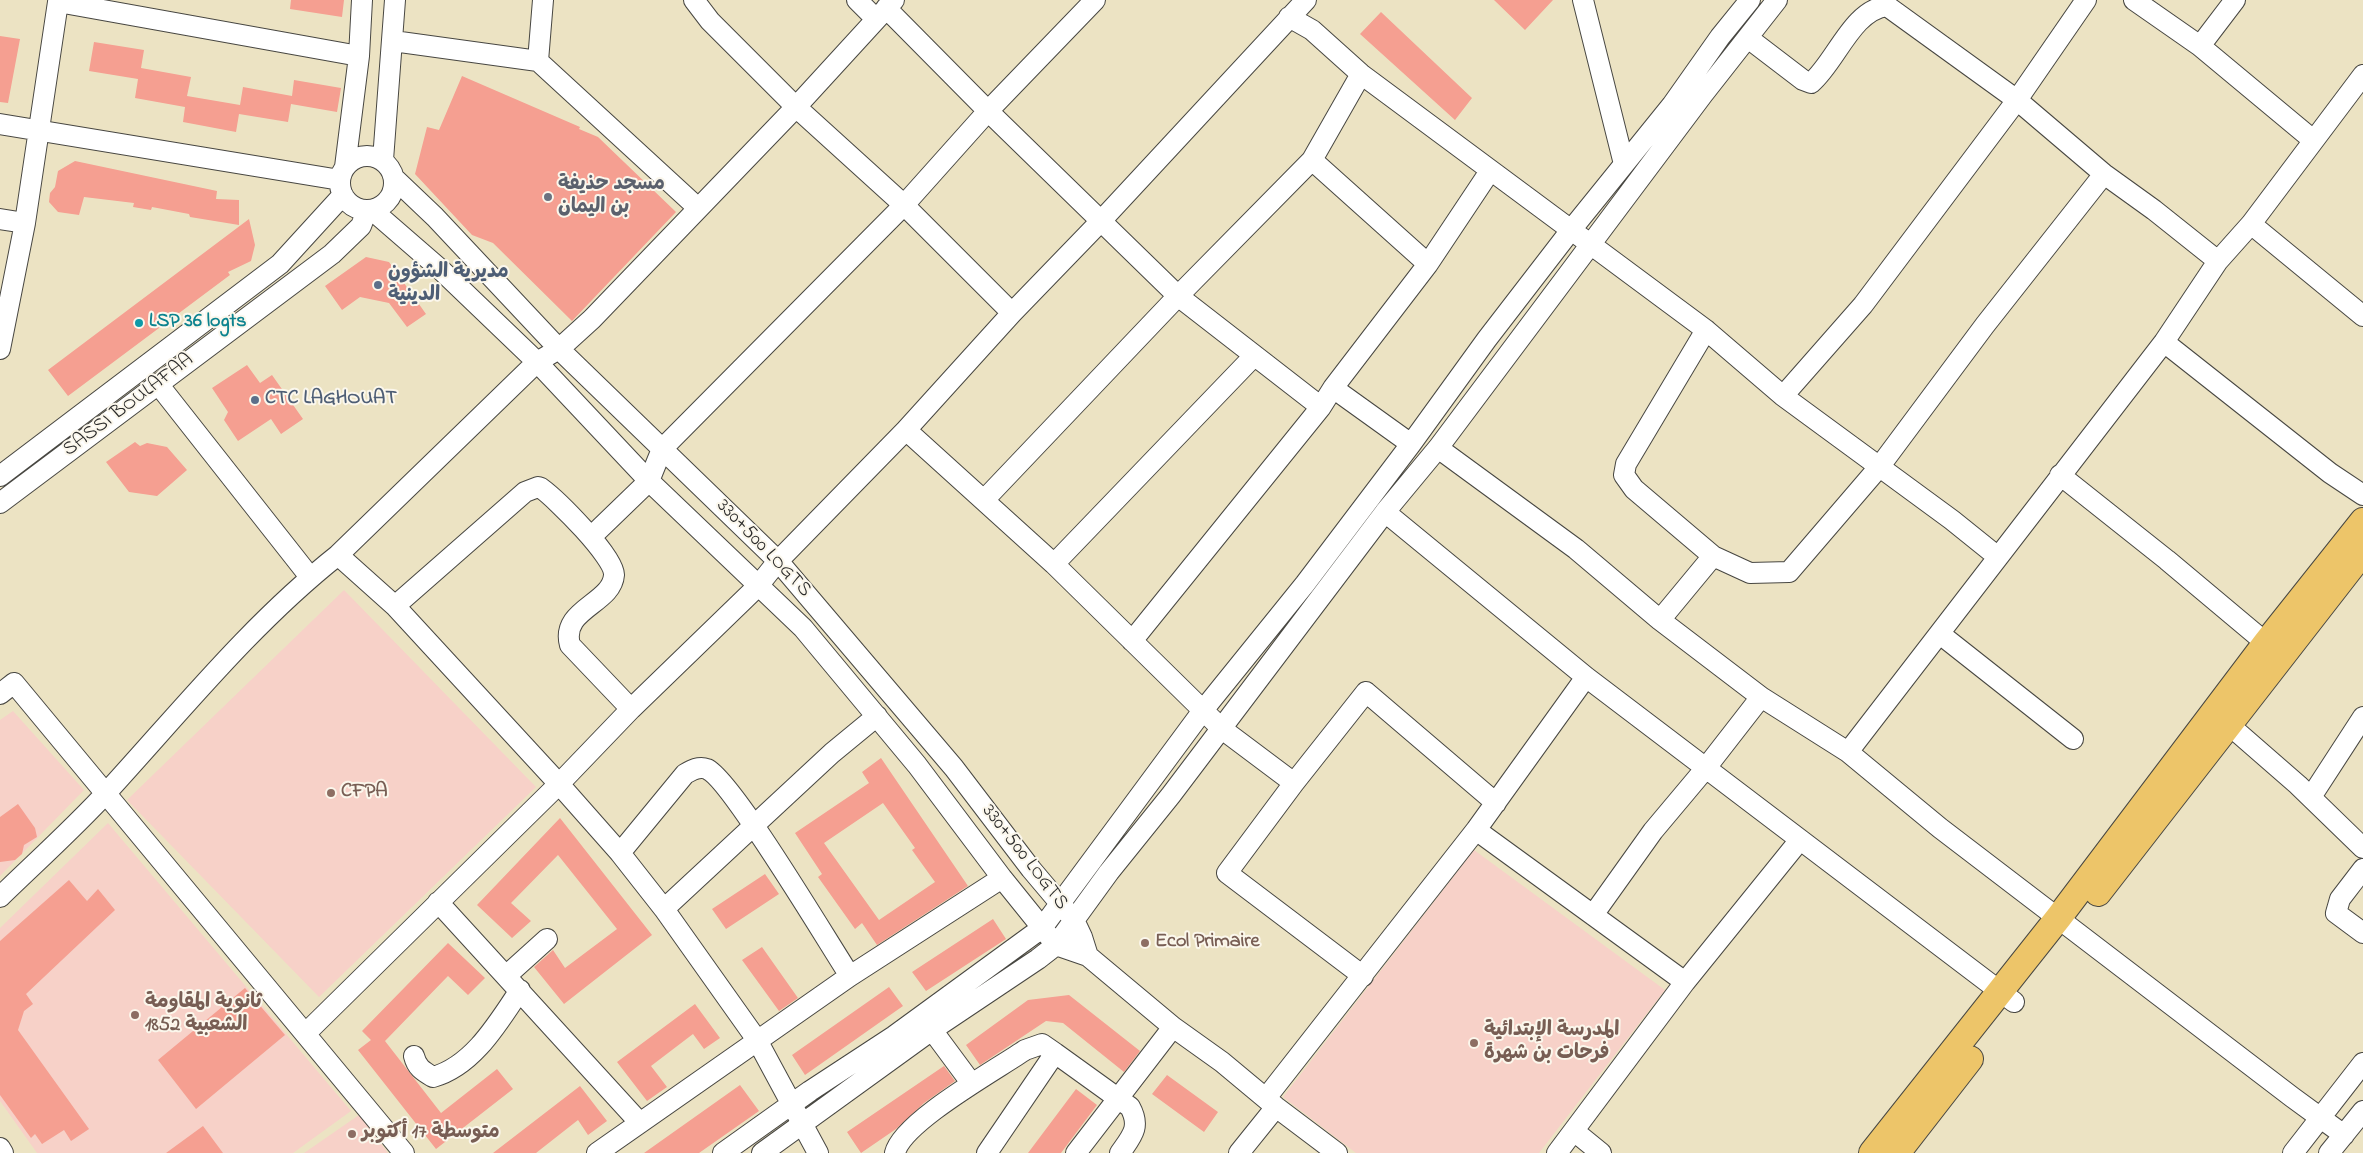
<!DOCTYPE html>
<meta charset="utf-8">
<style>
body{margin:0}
canvas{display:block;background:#ece3c3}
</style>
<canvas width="2363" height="1153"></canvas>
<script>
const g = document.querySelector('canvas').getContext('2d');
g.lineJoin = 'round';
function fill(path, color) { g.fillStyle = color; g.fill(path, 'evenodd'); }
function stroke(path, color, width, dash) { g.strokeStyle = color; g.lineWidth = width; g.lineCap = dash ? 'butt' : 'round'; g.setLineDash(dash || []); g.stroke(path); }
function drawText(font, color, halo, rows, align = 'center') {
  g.font = font + ' "Indie Flower","Playpen Sans Arabic",sans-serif'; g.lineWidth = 4; g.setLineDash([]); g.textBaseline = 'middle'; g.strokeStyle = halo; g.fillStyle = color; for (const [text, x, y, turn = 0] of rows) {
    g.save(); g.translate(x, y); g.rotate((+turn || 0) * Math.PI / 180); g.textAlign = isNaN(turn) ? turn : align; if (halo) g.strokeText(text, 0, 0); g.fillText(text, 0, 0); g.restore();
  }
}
fill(new Path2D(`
 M344,590L536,787L319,997L127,800Z
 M13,711L84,790L0,876V720Z
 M108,823L351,1111L293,1153H37L0,1101V928Z
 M1474,850L1665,990L1539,1153H1356L1283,1097Z
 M359,1115L388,1153H304Z`), '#f7d1c8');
fill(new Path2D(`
 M291,0H344L342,17L290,9Z
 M1494,0H1553L1525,30Z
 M1381,12L1472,98L1455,120L1360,34Z
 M0,36L20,39L8,103L0,102Z
 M94,42L144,50L141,68L191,77L187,96L240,105L243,87L292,96L294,80L341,88L337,112L291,104L288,122L239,114L236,132L183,122L185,107L135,98L138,79L89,71Z
 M462,76L580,127L579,129L598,137L676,212L572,321L493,243L472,235L415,174L427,127L439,130Z
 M75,161L217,191L216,199L239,200V225L190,217L189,214L152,207L151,210L133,207L134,203L84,197L79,215L58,212L49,202L50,193L55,187L58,171Z
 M249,219L255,245L251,261L228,272L230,275L68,396L48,370Z
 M366,257L389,262L426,314L407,327L389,303L360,297L342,310L325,286Z
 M247,365L260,383L272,375L303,419L281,434L271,419L238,441L224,420L228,412L212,388Z
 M135,442L140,446L147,443L167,447L187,470L157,496L129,492L106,462Z
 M881,758L968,886L877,945L862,923L855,929L818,877L822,874L795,833L869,783L862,772ZM883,803L915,848L912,850L935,882L879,920L824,843Z
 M18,804L35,828L37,837L24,845L22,854L15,860L0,862V817Z
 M560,818L652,935L564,1004L534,967L553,950L565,968L617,929L558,855L511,903L531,921L512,938L477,905Z
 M765,874L779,894L726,929L712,909Z
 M69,880L87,901L98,889L115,910L26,994L33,1004L24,1011L18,1030L89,1129L71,1141L64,1130L42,1144L35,1134L31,1138L0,1095V941Z
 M993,919L1006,939L926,991L912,972Z
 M448,943L485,978L468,995L448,976L385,1041L441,1113L497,1069L513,1089L436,1149L358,1050L371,1040L362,1031Z
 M762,947L798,998L779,1011L742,960Z
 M889,987L903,1006L805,1075L792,1055Z
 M245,988L285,1035L196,1109L158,1060Z
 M1069,995L1140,1051L1124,1072L1063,1023L1046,1021L980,1065L966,1045L1028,1000Z
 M695,1004L720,1038L704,1049L693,1034L651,1066L667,1087L647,1101L617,1062Z
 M944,1066L955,1081L924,1103L896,1129L861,1153L847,1132Z
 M1167,1075L1218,1112L1204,1132L1152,1094Z
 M740,1085L759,1111L699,1153H644Z
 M580,1086L607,1121L588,1135L578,1120L536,1153H493Z
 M1076,1089L1097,1105L1061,1153H1028Z
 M203,1126L223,1153H166Z`), '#f59f91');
const minor = new Path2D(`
 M694,0L710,21L796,107L904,205L1012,313
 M857,0L876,19
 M1583,0L1624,164
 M2134,0L2200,46L2313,140
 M886,8L988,111L1178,296L1321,407
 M1289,17L1312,30L1361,74L1706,330L1783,396L1952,520L1998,557
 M1748,38L1803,80L1811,83C1836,62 1852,10 1887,6L2017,100L2104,174L2154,210L2218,261
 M393,41L538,61L543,0
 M2200,46L2235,0
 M538,61L698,208
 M0,124L340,180
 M340 183a27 27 0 1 1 54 0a27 27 0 1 1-54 0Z
 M383,160L395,0
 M1312,160L1428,264
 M345,167L359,56L362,0
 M394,178L435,217L559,349L778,561L954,768L1031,869L1074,920L1082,937L1088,956
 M372,210L440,269L537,362L649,481L803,628L917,765L1002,878L1056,945L1088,956L1173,1027L1222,1062L1276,1107L1337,1153
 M0,219L25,223
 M2251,224L2363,316
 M1706,330L1626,464L1624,475L1634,489L1713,556
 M2164,342L2330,473L2363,495
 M0,349L25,223L58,2L359,56
 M158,384L310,577
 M1333,388L1411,444
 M1783,396L1863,305L2017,100L2086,0
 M906,430L1054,564L1222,729L1294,783L1366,692L1496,803
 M1438,448L1576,549L1660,620L1761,697L1848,752L1940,828L2292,1097L2344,1135
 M2060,475L2167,560L2266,643
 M0,476L280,264L343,195
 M985,499L1178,296L1312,160L1361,74
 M0,503L332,254L361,226L367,210
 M1385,512L1586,677L2014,1002
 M591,537L649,481L662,449L904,205L988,111L1095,0
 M338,555L395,606L559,784L620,853L664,909L757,1040L818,1153
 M1054,564L1253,357
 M395,606L525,492L538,487L541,488C556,499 615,557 614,575C612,604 560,609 570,645L631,709
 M1660,620L1713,556L1750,573L1789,572L1880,466L1985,325L2104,174
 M1940,634L2073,739
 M1132,641L1321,407L1333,388L1428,264L1490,171
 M0,694L14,683L404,1153
 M2221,715L2228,724L2298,785L2363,848
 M1848,752L2164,342L2218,261L2251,224L2363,75
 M1294,783L1227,873L1363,976
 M2311,797L2363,717
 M1476,830L1685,982
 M620,853L685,774C692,770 699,766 707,769C731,779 829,944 850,976
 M2363,869L2340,899L2336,913L2363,933
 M0,897C36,862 74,828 108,791C182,710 252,623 338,555L537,362L559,349L592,319L796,107L894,0
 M438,902L640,1123
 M664,909L832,753L877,716
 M1593,915L1653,831L1705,769L1761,697
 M506,976L547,939
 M932,1030L972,1084
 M306,1033L559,784L631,709L758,586L778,561L906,430L1012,313L1100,222L1306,0
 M414,1056C417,1068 423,1071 433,1077C473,1066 498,1023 520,990
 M1266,1098L1476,830L1586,677
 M1574,1131L1601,1153
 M0,1148L3,1153
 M597,1153L850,976L1002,878
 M723,1153L810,1091L894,1036L1042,928L1204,709L1305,584L1411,444L1487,339L1571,230L1672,105L1720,37L1750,0
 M762,1153L932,1030L1038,959L1056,945L1109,872L1171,795L1385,512L1438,448L1704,93L1777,0
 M895,1153C902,1122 996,1070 1025,1050L1042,1044L1055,1053
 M987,1153L1055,1053L1130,1107C1141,1127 1132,1136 1120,1153
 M1076,1153L1173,1027
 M1239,1153L1276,1107
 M1557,1153L1685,982L1799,841
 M2293,1153L2363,1063
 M2329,1153L2363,1111`);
const major = new Path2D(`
 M2098,893L2363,552
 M1872,1153L2059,917L2266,643L2363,521
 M1897,1153L1970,1059`);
stroke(minor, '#484742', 22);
stroke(major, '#484742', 28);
stroke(minor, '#fff', 20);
stroke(major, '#edc569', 26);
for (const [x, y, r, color] of [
 [548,197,5,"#6b7280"],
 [378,285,5,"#5c6f8a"],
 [139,323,5,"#0f9aa8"],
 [255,400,5,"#5c6f8a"],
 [331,793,5,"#8d6e63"],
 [1145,943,5,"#8d6e63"],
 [135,1015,5,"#8d6e63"],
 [1474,1043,5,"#8d6e63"],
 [352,1134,5,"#8d6e63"]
]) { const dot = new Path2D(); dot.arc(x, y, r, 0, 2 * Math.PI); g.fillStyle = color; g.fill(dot); stroke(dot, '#fbf7ec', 2); }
drawText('bold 20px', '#5b616d', '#fbf7ec', [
 ["مسجد حذيفة",558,186],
 ["بن اليمان",558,209]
], 'left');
drawText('bold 20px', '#4e5e75', '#fbf7ec', [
 ["مديرية الشؤون",388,274],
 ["الدينية",388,297],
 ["CTC LAGHOUAT",265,400]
], 'left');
drawText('bold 20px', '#0d838f', '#fbf7ec', [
 ["LSP 36 logts",149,323]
], 'left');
drawText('20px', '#2b2b2b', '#fbf7ec', [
 ["SASSI BOULAFAA",129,406,-37],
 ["330+500 LOGTS",763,549,46],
 ["330+500 LOGTS",1024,858,52]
]);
drawText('bold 20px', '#785e54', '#fbf7ec', [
 ["CFPA",341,793],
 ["Ecol Primaire",1155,943],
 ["ثانوية المقاومة",145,1004],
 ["الشعبية 1852",145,1027],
 ["المدرسة الإبتدائية",1484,1032],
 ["فرحات بن شهرة",1484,1055],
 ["متوسطة 17 أكتوبر",362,1134]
], 'left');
</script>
